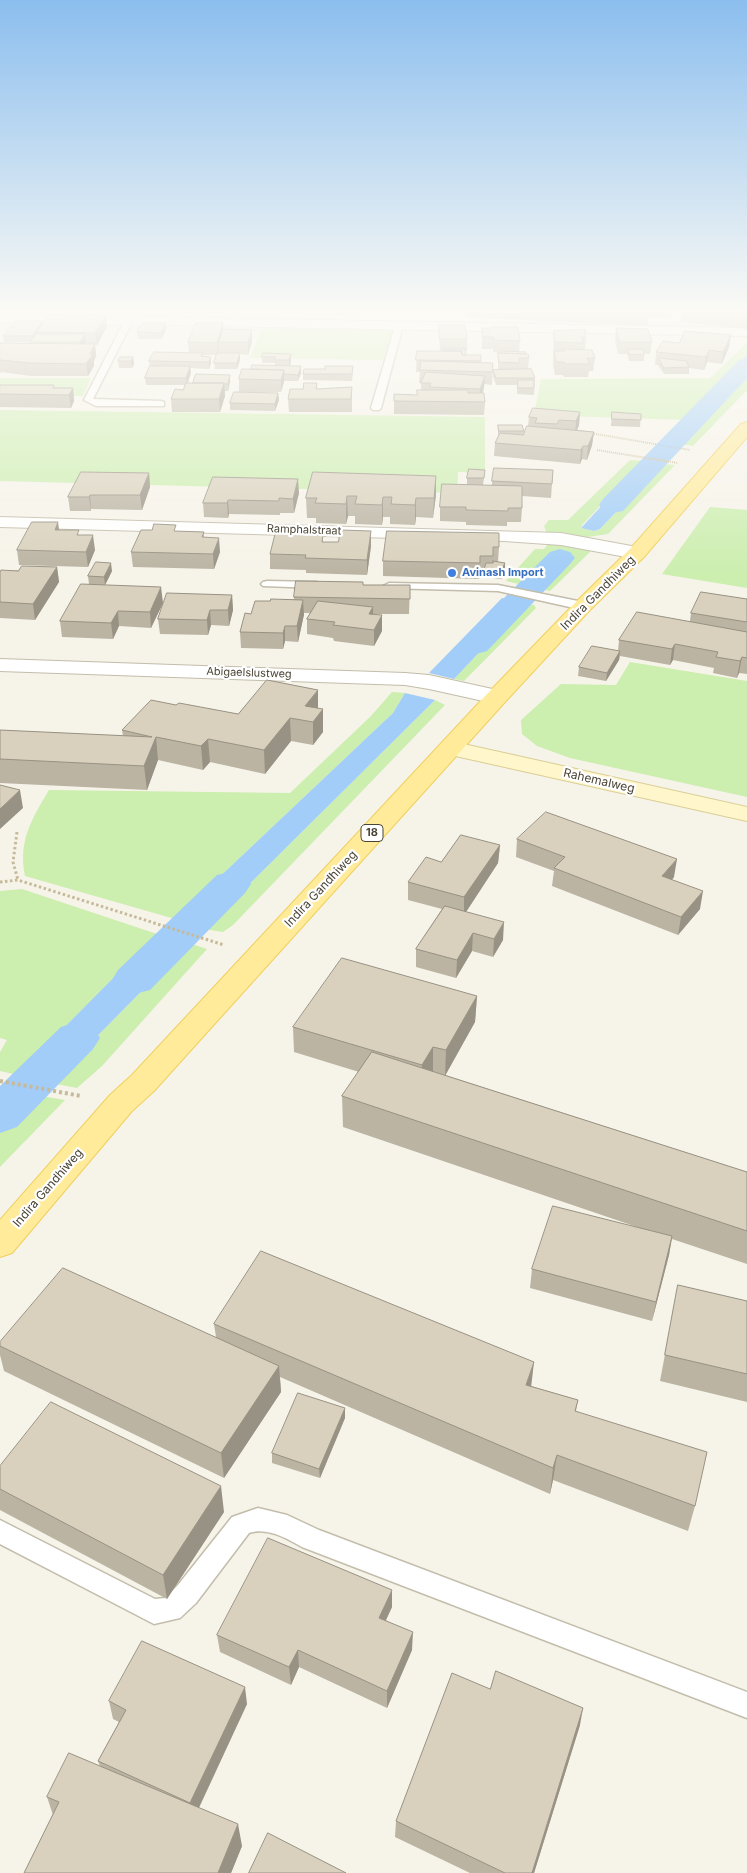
<!DOCTYPE html>
<style>
body{margin:0}
canvas{display:block;background:#f6f3e9}
</style>
<canvas width="747" height="1873"></canvas>
<script>
const g = document.querySelector('canvas').getContext('2d');
g.lineJoin = 'round';
function fill(path, color) { g.fillStyle = color; g.fill(path, 'evenodd'); }
function stroke(path, color, width, dash) { g.strokeStyle = color; g.lineWidth = width; g.lineCap = dash ? 'butt' : 'round'; g.setLineDash(dash || []); g.stroke(path); }
function drawText(font, color, halo, rows, align = 'center') {
  g.font = font + ' Inter,sans-serif'; g.lineWidth = 4.5; g.setLineDash([]); g.textBaseline = 'middle'; g.strokeStyle = halo; g.fillStyle = color; for (const [text, x, y, turn = 0] of rows) {
    g.save(); g.translate(x, y); g.rotate((+turn || 0) * Math.PI / 180); g.textAlign = isNaN(turn) ? turn : align; if (halo) g.strokeText(text, 0, 0); g.fillText(text, 0, 0); g.restore();
  }
}
fill(new Path2D(`
 M263,325L390,329L393,330L383,360L250,358Z
 M747,343V355L686,420L534,415L541,379L710,378Z
 M0,378H91L83,396H0Z
 M747,379V390L693,446L680,444Z
 M0,410L485,417V473L458,472L457,493L0,481Z
 M630,460L646,461L641,463L582,525L581,528L594,531L600,529L661,464L675,465L608,534L588,537L547,533L544,526L549,520H568Z
 M710,507L747,510V588L662,574Z
 M549,543L591,551L550,591L540,589L570,558L551,556L523,585L506,581L535,549H544Z
 M526,603L534,605L536,608L464,681L454,679Z
 M630,662L747,681V797L570,758L537,746L522,734L521,720L561,684L616,685Z
 M392,692L405,693L393,713L175,919L25,876C18,840 32,819 49,790L290,793L371,716Z
 M435,700L445,705L233,925L223,932L204,929Z
 M22,889L157,934L17,1075L0,1071V1052L7,1040L0,1038V891Z
 M189,943L207,949L102,1066L77,1088L51,1083Z
 M35,1095L65,1100L0,1167V1130Z`), '#cceeaf');
fill(new Path2D(`
 M747,355V379L680,444L661,441L686,420Z
 M646,461L661,464L600,529L594,531L581,528L641,463Z
 M556,555L571,557L540,589L523,585L551,556Z
 M502,598L526,603L454,679L429,673Z
 M405,693L435,700L204,929L175,919L393,713Z
 M157,934L189,943L51,1083L17,1075Z
 M8,1092L35,1095L0,1130V1099Z`), '#a1cdf8');
fill(new Path2D(`
 M747,358V378L623,511L613,513L603,511L599,505L603,499L739,360Z
 M560,549L570,552L575,558L570,564L487,651L476,654L465,651L460,644L465,637L550,552Z
 M231,872L245,875L251,884L245,893L150,990L134,994L118,990L112,980L118,970L217,875Z
 M77,1022L93,1027L100,1038L93,1049L17,1127L0,1133V1086L61,1027Z`), '#a1cdf8');
const lane = new Path2D(`
 M126,318L133,320L93,399L161,401L164,402V406H96L84,400Z
 M396,323L403,325L381,408L379,410H373L371,408Z
 M267,581L317,582L323,585L317,588L263,586L261,584L263,582Z
 M389,583L498,585L583,602L589,606L583,610L498,591L385,588L383,586Z
 M258,1508L287,1515L319,1530L747,1692V1718L302,1547C286,1538 267,1527 249,1533L196,1603L180,1618L154,1624L0,1544V1520L155,1599L165,1598L178,1585L232,1517Z`);
const street = new Path2D(`
 M0,314L747,328V336L0,322Z
 M0,517L561,533L637,547L644,549L646,553L644,557L637,559L561,545L504,541L0,527Z
 M0,659L405,673L429,675L497,690L505,692L508,697L505,702L497,704L429,689L405,685L0,671Z`);
const secondary = new Path2D(`
 M450,741L747,807V821L442,753L438,748L442,743Z`);
const primary = new Path2D(`
 M747,422V437L644,557L590,610L505,702L154,1091L132,1111L12,1253L0,1257V1220L110,1095L132,1075L489,692L576,602L630,549L741,424Z`);
stroke(lane, '#c3bdab', 3);
stroke(street, '#c3bdab', 2);
stroke(secondary, '#dbce95', 2);
stroke(primary, '#f0d05e', 2);
stroke(new Path2D(`
 M590,433L690,450
 M597,450L678,463`), '#c6ba9a', 2, [1, 1]);
stroke(new Path2D(`
 M17,832L13,862L18,880
 M0,882L18,880L224,945`), '#c6ba9a', 3, [2.5, 2.5]);
stroke(new Path2D(`
 M0,1081L81,1096`), '#c6ba9a', 4, [3, 3]);
fill(lane, '#fff');
fill(street, '#fff');
fill(secondary, '#fff7cb');
fill(primary, '#ffeb9a');
fill(new Path2D(`
 M466,313H672L671,318L649,317L647,326L466,317Z
 M682,313H747V329L681,322Z
 M43,323L107,327L97,345H95L96,356L94,361V366L88,376H31L1,372L0,374V343H31L30,342H4L3,336Z
 M223,323V331L252,330V342L248,355L240,354V360L237,369H215L214,363L216,355H203V356L211,363L209,369L190,368L191,373L187,383H193L230,375V381L228,391H225V396L220,412H172L171,399L183,390L185,385H146L145,378L150,367L149,361L189,353L188,342Z
 M439,325L467,339V351H465L466,355H481V362L493,363L492,385L484,384V388L483,393L485,402L484,415L394,414V394L417,395L421,390V383H419L420,372H416L417,351H444H440L439,337Z
 M482,328L520,341L519,352L526,354L529,358L528,369L535,378L534,395L517,394V385H496L493,377V370H498V353H501L493,352V349H482Z
 M616,328L652,342L650,354H644V361H629L627,354H618L615,340Z
 M166,330L161,339H138L137,332Z
 M554,331L586,338L585,349L595,358L593,371H589L588,377H564L563,375H555L553,364Z
 M731,335L729,347L722,364L707,362L704,370L689,368V374H664L658,365H655L656,352L679,343Z
 M291,354V360L290,366H301V373L298,381H284L281,392H239V379L251,369L275,366V363H262V357Z
 M133,357L134,364L132,368H119L118,361Z
 M353,373L352,381L303,380V374Z
 M317,383V389L352,387V412H289L288,399L303,389Z
 M0,385L73,388L74,401L71,408L0,407Z
 M278,393L279,400L275,411L230,410V403Z
 M580,412L579,425L577,430L594,432L592,445L587,460L582,459L580,464L494,456L495,443L498,436V425L524,431V433L528,426L529,417Z
 M612,412L641,414L640,427L611,426Z
 M553,470L551,498L522,496V508L521,522H507V526L466,525V522L440,521V507L467,484V478L484,477L483,485H492V481Z
 M149,473L150,487L142,510L91,509V511H70L68,497Z
 M436,476V495L433,518L416,517L415,525L390,524V517H383L382,525L355,524V516H348L346,524L316,523V518H307L306,498Z
 M299,493L294,513H280V515L229,514L228,518L204,517L203,503Z
 M59,530L80,535L95,550L88,567L19,565L17,550Z
 M177,531L204,532V537L220,552L214,569L133,567L131,552Z
 M387,531L499,547L498,562L505,563V571L501,579L484,577V571H480L479,579L383,576V561Z
 M323,535V542L371,546L367,575L306,573V570L270,569V554Z
 M57,567L59,582L35,620L0,618V572Z
 M112,571L105,585L163,603L151,628L119,626L113,639L62,637L60,621L89,584L88,576Z
 M363,585H410L409,614H373L382,631L374,646L334,641L333,638L307,634V619L310,613H304L298,642L285,641L283,649L241,648L240,632L251,614L270,601L294,599V597Z
 M232,595L233,610L229,626L211,625L208,635L160,634L158,619Z
 M747,599V674L739,673L737,678L713,673L714,668L673,660L670,665L620,656L619,660L606,681L578,676L579,667L618,651L619,640L690,621L691,613Z
 M176,705L238,714L318,709L323,732L313,745L291,741L265,774L210,762L203,770L158,760L147,790L0,783V730L123,736L122,730Z
 M517,839L674,877L672,880L700,909L678,935L552,886L554,871L516,857Z
 M500,845L498,863L466,912L503,940L493,957L472,951L456,978L416,967V949L442,909L408,900V882L441,862Z
 M477,996L475,1022L445,1075L747,1172V1264L672,1239L669,1255L652,1321L530,1288L532,1269L640,1228L343,1127L342,1096L359,1072L294,1052L293,1027Z
 M678,1285L747,1301V1402L660,1381Z
 M214,1324L531,1386L578,1400L576,1411L695,1506L688,1531L553,1480L550,1494L280,1377L281,1392L224,1478L4,1371L0,1355V1342L216,1337Z
 M345,1418L320,1478L272,1463V1453Z
 M0,1466L224,1512L167,1599L0,1510Z
 M392,1607L386,1620L412,1650L387,1708L299,1667L291,1685L220,1652L217,1635Z
 M109,1701L247,1704L199,1808L242,1846L231,1873H24L53,1815L47,1797L100,1766L98,1761L119,1722L113,1719Z
 M580,1725L534,1873H470L395,1837L396,1821Z`), '#bbb4a3');
fill(new Path2D(`
 M106,315L107,327L97,345L95,333Z
 M43,321L44,327L37,332V336L33,342L32,336Z
 M166,323V330L161,339V333Z
 M223,323L224,335L219,342V349L218,355L217,343Z
 M252,330V342L248,355V342Z
 M85,334L86,346L82,354L80,342Z
 M731,335L729,347L722,364L723,352Z
 M95,344L96,356L94,361V366L88,376L86,364L90,354Z
 M709,350L707,362L704,370L706,357Z
 M240,353V360L237,369V363Z
 M291,354V360L290,367L289,360Z
 M133,357L134,364L132,368L131,361Z
 M211,357V363L209,369V362Z
 M190,366L191,373L187,385L186,378Z
 M301,366V373L298,381V375Z
 M284,370V382L281,392V380Z
 M230,375V381L228,391V384Z
 M485,376L484,388L479,402L480,389Z
 M224,383L225,396L220,412L219,399Z
 M73,388L74,401L71,408L69,395Z
 M278,393L279,400L275,411V404Z
 M580,412L579,425L575,435L576,421Z
 M594,432L592,445L587,460L588,446Z
 M583,446L582,459L580,464L581,450Z
 M149,473L150,487L142,510L140,495Z
 M436,476V495L433,518L434,498Z
 M298,479L299,493L294,513L293,499Z
 M90,495L91,509V511L89,497Z
 M347,496L348,516L346,524V504Z
 M383,497V517L382,525V505Z
 M416,498V517L415,525V505Z
 M228,500L229,514L228,518L227,503Z
 M58,522L60,537L55,530Z
 M371,531V546L367,575V560Z
 M93,535L95,550L88,567L86,552Z
 M219,538L220,552L214,569L213,554Z
 M111,563L112,571L105,585L104,577Z
 M505,563V571L501,579V571Z
 M57,567L59,582L35,620L33,604Z
 M161,587L163,603L151,628L150,612Z
 M232,595L233,610L229,626L228,610Z
 M303,600L304,615L298,642L297,626Z
 M373,607V622L369,614Z
 M210,610L211,625L208,635L207,620Z
 M118,611L119,626L113,639L111,623Z
 M382,615V631L374,646V630Z
 M285,626V641L283,649V633Z
 M675,644L673,660L670,665L672,649Z
 M620,651L619,660L606,681L607,673Z
 M742,657L739,673L737,678L740,661Z
 M318,690V712L305,706Z
 M323,709V732L313,745V722Z
 M290,718L291,741L265,774L264,750Z
 M156,737L158,760L147,790L144,766Z
 M208,739L210,762L203,770L201,746Z
 M20,790L23,808L0,829V809Z
 M500,845L498,863L464,915V897Z
 M677,859L674,877L659,894L662,876Z
 M703,891L700,909L678,935L681,917Z
 M504,922L503,940L493,957L494,939Z
 M473,933L472,951L456,978L457,960Z
 M477,996L475,1022L445,1076L446,1050Z
 M433,1047V1072L421,1091L422,1065Z
 M672,1236L669,1255L652,1321L656,1302Z
 M534,1362L531,1388L526,1385Z
 M279,1366L281,1392L224,1478L221,1453Z
 M345,1408V1418L320,1478L319,1469Z
 M557,1455L553,1480L550,1494L553,1468Z
 M221,1486L224,1512L167,1599L163,1575Z
 M392,1590V1607L379,1635V1618Z
 M413,1632L412,1650L387,1708V1691Z
 M298,1650L299,1667L291,1685L289,1667Z
 M245,1687L247,1704L193,1820L190,1803Z
 M583,1708L580,1725L534,1873H532Z
 M238,1824L242,1846L231,1873H218Z`), '#989284');
const building = new Path2D(`
 M710,313H747V317Z
 M49,315H106L95,333L37,332Z
 M15,321H43L32,336H3Z
 M143,323H166L161,333L137,332Z
 M196,323H223L217,343L188,342Z
 M439,325H465L467,339H440Z
 M492,327H518L520,341L494,340V337H483L482,328H492Z
 M616,328L648,329L652,342H620Z
 M224,329L252,330L248,342H219Z
 M585,330L586,338L582,337L583,343L554,342V331Z
 M685,331L731,335L723,352L709,350L706,357L656,352L663,341L679,343Z
 M36,334H85L80,342H30Z
 M0,343L95,344L90,354H93L86,364L29,363L0,360Z
 M444,349H465L466,355H462V351H444Z
 M563,349L592,350L595,358H587L590,364H565L564,362H556L554,351H564Z
 M628,349H643L644,355L629,354Z
 M417,351H462V355H481V361L416,360Z
 M501,351L526,352V354L501,353Z
 M154,352L203,353L201,356L211,357L209,362L149,361Z
 M217,353H240L237,363H214Z
 M263,353L291,354L289,360H275V357H262Z
 M498,353L528,354L529,358H519V363L499,362Z
 M120,357H133L131,361H118Z
 M659,358L686,361L689,367L664,368Z
 M421,361L493,363L492,372L420,370Z
 M252,365L301,366L298,375L284,374V370L251,369Z
 M150,366H190L186,378H145Z
 M325,366H353L352,374H303L304,369H325Z
 M242,369L284,370L281,380L239,379Z
 M531,369L535,378H496L493,370Z
 M426,372L485,376L480,389L429,387L431,383H421Z
 M196,374L230,375L228,384H224V383H193Z
 M518,380H534V388H518Z
 M186,383H224L219,399H171L175,389L183,390Z
 M304,383H317L316,389L352,387L351,399H288L290,389H303Z
 M0,385H54L53,388H73L69,395L0,394Z
 M417,390H468V393H484L485,402L394,401V394L417,395Z
 M234,392L278,393L275,404L230,403Z
 M533,408L580,412L576,421L559,420L557,424L535,423L537,418L529,417Z
 M612,412L641,414V420L612,419Z
 M498,425H522L524,431H499Z
 M527,426L594,432L588,446H583L581,450L495,443L500,433L523,435Z
 M494,468L553,470L552,484L492,481Z
 M469,469L485,470L484,478H467Z
 M81,472L149,473L140,495H90L89,497H68Z
 M313,472L436,476L434,498H416L415,505L391,504L392,497H383L382,505L355,504L357,496H347L346,504L315,503L317,498H306Z
 M213,477L298,479L293,499L279,498V501L228,500L227,503H203Z
 M442,484L522,486V508H508V511L466,510V507H440Z
 M32,522H58L55,530H79L77,535H93L86,552L17,550Z
 M154,524L176,525L174,531L204,532L202,537L219,538L213,554L131,552L141,530H152Z
 M341,530L371,531L367,560L305,558L306,555L270,554L275,534L323,535L322,542H338Z
 M387,531L499,533V547H493V556H480V563L383,561Z
 M493,561L505,563L501,571L484,569L486,563H493Z
 M96,562L111,563L104,577L88,576Z
 M22,566L57,567L33,604L0,602V572L1,570L18,571Z
 M296,581L363,582V585H410V599L294,597Z
 M81,584L161,587L150,612L118,611L111,623L60,621Z
 M701,592L747,599V622L691,613Z
 M167,593L232,595L228,610H210L207,620L158,619Z
 M271,599L303,600L297,626H285L283,633L240,632L245,613L251,614L255,601H270Z
 M318,601L373,607L369,614L382,615L374,630L333,625L335,622L307,619Z
 M637,612L747,632V658L742,657L740,661L716,657L718,652L675,644L672,649L619,640Z
 M592,646L620,651L607,673L579,667Z
 M267,680L318,690L305,706L323,709L313,722L290,718L264,750L208,739L201,746L156,737L144,766L0,759V730L152,737L122,730L151,700L176,705L179,703L238,714Z
 M0,785L20,790L0,809Z
 M546,812L677,859L662,876L703,891L681,917L554,868L565,857L517,839Z
 M461,835L500,845L464,897L408,882L426,857L441,862Z
 M445,906L504,922L494,939L473,933L457,960L416,949Z
 M342,958L477,996L446,1050L433,1047L422,1065L293,1027Z
 M372,1052L747,1172V1231L342,1096Z
 M553,1206L672,1236L656,1302L532,1269Z
 M261,1251L534,1362L526,1385L578,1400L575,1411L707,1452L695,1506L557,1455L553,1468L214,1324Z
 M63,1268L279,1366L221,1453L0,1346V1342Z
 M678,1285L747,1301V1374L665,1355Z
 M298,1393L345,1408L319,1469L272,1453Z
 M51,1402L221,1486L163,1575L0,1489V1466Z
 M268,1538L392,1590L379,1618L413,1632L387,1691L298,1650L289,1667L217,1635Z
 M142,1641L245,1687L190,1803L98,1761L126,1710L109,1701Z
 M496,1671L583,1708L532,1873H505L396,1821L452,1673L490,1689Z
 M69,1753L238,1824L218,1873H24L59,1802L47,1797Z
 M268,1833L346,1873H249Z`);
fill(building, '#d9d1bd');
stroke(building, '#989284', 1);
const sky = g.createLinearGradient(0, 0, 0, 575);
sky.addColorStop(0, '#8bbeee');
sky.addColorStop(0.54, '#fbfaf5');
sky.addColorStop(1, '#fbfaf500');
g.fillStyle = sky;
g.fillRect(0, 0, 747, 575);
for (const [x, y, r, color] of [
 [452,573,5,"#3f7fe0"]
]) { const dot = new Path2D(); dot.arc(x, y, r, 0, 2 * Math.PI); g.fillStyle = color; g.fill(dot); stroke(dot, '#fff', 2); }
drawText('11px', '#4b4536', '#fff', [
 ["Ramphalstraat",304,530,2],
 ["Abigaelslustweg",249,673,2]
]);
drawText('bold 11px', '#366cbe', '#fff', [
 ["Avinash Import",462,573]
], 'left');
for (const [x, y, w] of [
 [372,833,22]
]) { const box = new Path2D(); box.roundRect(x - w / 2, y - 8.5, w, 17, 4); g.fillStyle = '#fff'; g.fill(box); stroke(box, '#4b4536', 1); }
drawText('bold 11px', '#4b4536', null, [
 ["18",372,833]
]);
drawText('12px', '#4b4536', '#fff', [
 ["Indira Gandhiweg",598,593,-45],
 ["Rahemalweg",599,781,13],
 ["Indira Gandhiweg",321,889,-47],
 ["Indira Gandhiweg",48,1188,-49]
]);
</script>
